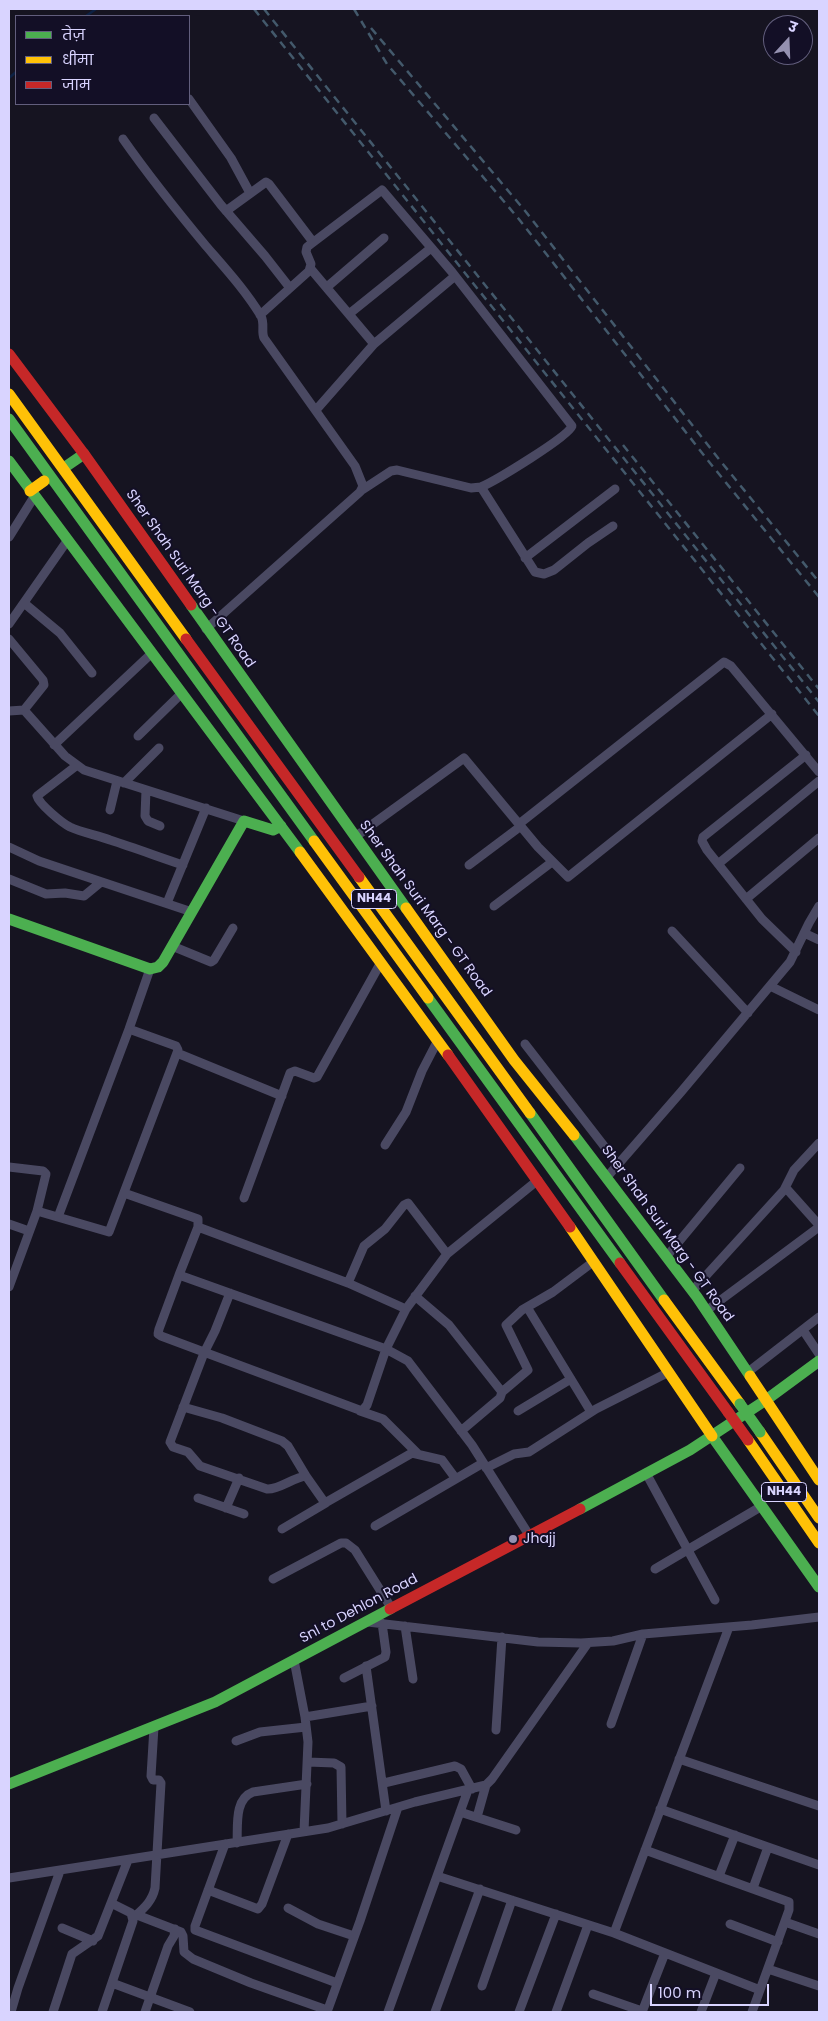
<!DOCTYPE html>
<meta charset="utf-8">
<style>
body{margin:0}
#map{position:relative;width:828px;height:2021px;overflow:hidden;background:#161421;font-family:Poppins,"Noto Sans Devanagari",sans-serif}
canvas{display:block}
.frame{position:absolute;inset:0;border:10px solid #d9d4ff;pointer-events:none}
.legend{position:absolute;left:15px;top:15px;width:175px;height:90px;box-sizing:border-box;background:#130f26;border:1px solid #625e7d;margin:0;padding:6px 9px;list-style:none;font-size:15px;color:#d9d4ff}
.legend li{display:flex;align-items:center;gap:10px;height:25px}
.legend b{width:25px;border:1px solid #625e7d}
.north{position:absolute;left:763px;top:15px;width:50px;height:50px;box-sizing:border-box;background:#130f26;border:1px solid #625e7d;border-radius:50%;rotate:20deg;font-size:14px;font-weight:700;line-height:20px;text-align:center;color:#d9d4ff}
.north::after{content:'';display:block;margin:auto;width:18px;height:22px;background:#9591b1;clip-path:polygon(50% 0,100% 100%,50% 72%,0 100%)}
.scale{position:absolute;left:650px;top:1984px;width:119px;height:22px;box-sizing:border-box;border:2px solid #d9d4ff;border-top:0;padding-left:6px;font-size:15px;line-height:18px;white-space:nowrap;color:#d9d4ff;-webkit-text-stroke:4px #130f26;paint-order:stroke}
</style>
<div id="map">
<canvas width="828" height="2021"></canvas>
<div class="frame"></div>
<ul class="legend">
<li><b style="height:6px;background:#4caf50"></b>तेज़</li>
<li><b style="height:6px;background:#ffc107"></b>धीमा</li>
<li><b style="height:6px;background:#c62828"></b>जाम</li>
</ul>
<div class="north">उ</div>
<div class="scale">100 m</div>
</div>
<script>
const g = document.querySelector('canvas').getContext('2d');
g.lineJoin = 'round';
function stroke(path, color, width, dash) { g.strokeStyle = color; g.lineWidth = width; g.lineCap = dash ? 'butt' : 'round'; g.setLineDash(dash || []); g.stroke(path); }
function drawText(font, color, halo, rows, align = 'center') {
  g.font = font + ' Poppins,sans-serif'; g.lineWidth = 4; g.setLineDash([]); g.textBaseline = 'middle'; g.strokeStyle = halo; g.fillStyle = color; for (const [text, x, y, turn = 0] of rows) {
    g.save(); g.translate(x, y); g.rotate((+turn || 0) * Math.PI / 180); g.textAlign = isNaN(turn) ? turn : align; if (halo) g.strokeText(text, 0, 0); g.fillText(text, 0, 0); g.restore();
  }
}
stroke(new Path2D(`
 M86,16L96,9
 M9,78L16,72`), '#0d2144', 2.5);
stroke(new Path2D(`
 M189,99L231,158L250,193
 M154,118L221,205L265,256L290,288
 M123,139C149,176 177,211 206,246C225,268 246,291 261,316C265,324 261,331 264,338L355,466L363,486L360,492L206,629
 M226,211L266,182L269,184L313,242
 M310,268L374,344
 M327,287L384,238
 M349,314L431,248
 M260,315L309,271L311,264L306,252L307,247L382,190L452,272L572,426C568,437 495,481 481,487L471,488L397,470L391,471L362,490
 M316,410L374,344L455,276
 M481,487L535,572L544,574L554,570L588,543L613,526
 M9,537L34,497
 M525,558L615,489
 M24,603L60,633L92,673
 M9,624L67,541
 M9,639L43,680L44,685L24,710L9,711
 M24,710L65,756L84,770L244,821
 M138,736L182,693
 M54,745L152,653
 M76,766L37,796C39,804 62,823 70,827C83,833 97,835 110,840C135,848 159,857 183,865
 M124,783L159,748
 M146,790L145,816L148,821L160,826
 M110,810L117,781
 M519,824L724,662L731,666L819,772
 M355,837L464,758L538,847L568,877L772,714
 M9,847L39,861L192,912
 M718,864L819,781
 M469,865L521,826
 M9,879L46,894L65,893L84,896L101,882
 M746,899L819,838
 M167,903L206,808
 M494,906L552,862
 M672,931L748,1013
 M804,933L819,940
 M172,946L211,962L214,960L233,928
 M796,952L762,919L707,850L702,841L703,837L806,755
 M770,986L819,1010
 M525,1044L618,1164
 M177,1053L282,1096
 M385,1145L406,1112L422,1071L437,1042
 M9,1167L43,1171L46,1174L37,1211L9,1287
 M607,1177L681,1092L790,962L809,923L819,906
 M786,1188L819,1225
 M124,1193L198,1219V1227L179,1275L386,1349L408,1361L472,1445L529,1535
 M244,1198L290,1073L295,1071L314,1078L317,1077L380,964
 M37,1211L109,1232L178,1050L176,1046L129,1029
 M58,1217L129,1029L150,969
 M9,1224L29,1231
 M198,1227L348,1283
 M667,1256L740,1168
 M179,1275L159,1329L158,1334L161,1336L362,1411L367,1405L386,1349L406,1309L447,1254L538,1180
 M692,1291L784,1190L794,1170L819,1143
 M230,1293L215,1331L204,1353L170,1442L173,1447L188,1452L200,1466L267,1489C279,1490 294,1477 306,1476L325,1503L412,1453L442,1460L456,1479
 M415,1296L449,1325L502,1392L500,1398L461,1431
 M527,1307L591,1412
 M406,1309L348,1283L364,1246L385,1229L404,1205L408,1203L447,1254
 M706,1311L819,1227
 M803,1330L819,1354
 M748,1372L819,1317
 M502,1392L528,1370L506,1325L522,1310L553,1292L593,1262
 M183,1407L222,1418L282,1441L288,1446L306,1476
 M360,1411L383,1419L418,1454
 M518,1411L571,1379
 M486,1468L514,1454L529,1452L596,1409L669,1372
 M646,1473L715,1600
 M198,1498L244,1514
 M226,1508L239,1478
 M375,1526L483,1463
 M282,1529L326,1503
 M655,1569L762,1506
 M273,1579L341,1543H346L355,1550L392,1609
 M368,1622L538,1642L581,1643L613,1641L643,1634L752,1625L819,1617
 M405,1626L413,1679
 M294,1660L305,1717L308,1742L304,1831
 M366,1666L386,1811
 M344,1678L385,1657L386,1652L382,1623
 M305,1717L372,1706
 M611,1724L643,1634
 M496,1730L502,1637
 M236,1741L260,1732L306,1727
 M679,1759L819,1806
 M308,1762L334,1763L341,1767L342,1824
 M384,1783L455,1766L461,1769L472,1789
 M660,1809L819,1865
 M460,1812L516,1830
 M477,1817L486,1785
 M237,1843C238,1826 234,1799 253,1792L307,1784
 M225,1844L195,1926V1930L337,1983
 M645,1850L789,1902V1910L752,2012
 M437,1876L614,1933L760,1990
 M719,1876L735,1835
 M9,1878L328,1828L415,1802L486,1785L492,1779L588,1643
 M753,1888L768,1847
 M208,1890L258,1909L262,1904L288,1834
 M288,1908L318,1924L354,1936
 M137,1915L181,1932L183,1936L184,1952L193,1959L251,1983L327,2010
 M133,1918C143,1909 152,1902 155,1888L161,1783L159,1780H153L151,1776L154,1727
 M785,1922L819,1934
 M730,1924L778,1942
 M62,1928L93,1941
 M614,1933L729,1627
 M768,1969L819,1986
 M112,1983L190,2012
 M482,1986L512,1900
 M593,1994L642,2011
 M11,2012L18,1988L60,1871
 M53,2012L72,1954L98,1936L128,1860
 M102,2012L133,1921L131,1913L111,1903
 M145,2012L168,1946L174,1936L175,1929
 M327,2012L360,1921L398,1807
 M388,2012L468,1790
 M435,2012L480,1889
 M519,2012L556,1914
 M556,2012L588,1925
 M642,2012L665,1953
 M701,2012L716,1973`), '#4a4962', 9);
stroke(new Path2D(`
 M9,419L314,841
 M9,461L300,852
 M68,465L84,454
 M191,605L406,908
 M9,919L150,969L158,967L163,962L244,821L273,830L281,826
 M428,998L620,1263
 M530,1113L664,1300
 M574,1135L697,1297L750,1376
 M712,1436L819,1587
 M580,1509L690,1450L766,1400L819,1361
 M9,1784L215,1702L390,1609`), '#4caf50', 11);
stroke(new Path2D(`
 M9,394L186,639
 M30,491L44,481
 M314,841L428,998
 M300,852L448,1055
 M359,877L530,1113
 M406,908L514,1060L574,1135
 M570,1227L712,1436
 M664,1300L740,1404
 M750,1376L819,1480
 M760,1432L819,1518
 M748,1440L819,1543`), '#ffc107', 11);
stroke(new Path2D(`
 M9,354L84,454L191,605
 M186,639L359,877
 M448,1055L570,1227
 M620,1263L728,1412
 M390,1609L580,1509`), '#c62828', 11);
stroke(new Path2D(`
 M254,9L819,716
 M264,9L819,702
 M354,9L387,64L518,218L710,463L819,597
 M371,28L526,212L718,458L819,582
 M623,445L819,689`), '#43596b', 2.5, [8, 6]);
stroke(new Path2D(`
 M740,1404L760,1432`), '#4caf50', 11);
stroke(new Path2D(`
 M728,1412L748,1440`), '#c62828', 11);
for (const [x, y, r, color] of [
 [513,1539,5,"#9591b1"]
]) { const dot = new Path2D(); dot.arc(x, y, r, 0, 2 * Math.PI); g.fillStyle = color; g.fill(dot); stroke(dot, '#130f26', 2); }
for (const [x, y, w] of [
 [374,899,45],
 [784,1492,45]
]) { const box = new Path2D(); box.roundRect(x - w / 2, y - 9.5, w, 19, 4); g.fillStyle = '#130f26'; g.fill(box); stroke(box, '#d9d4ff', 1); }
drawText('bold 12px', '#d9d4ff', null, [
 ["NH44",374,899],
 ["NH44",784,1492]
]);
drawText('14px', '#d9d4ff', '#130f26', [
 ["Sher Shah Suri Marg - GT Road",190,579,55],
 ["Sher Shah Suri Marg - GT Road",425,909,54],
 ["Sher Shah Suri Marg - GT Road",667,1234,54],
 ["Snl to Dehlon Road",359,1609,-28]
]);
drawText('14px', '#d9d4ff', '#130f26', [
 ["Jhajj",523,1539]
], 'left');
</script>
